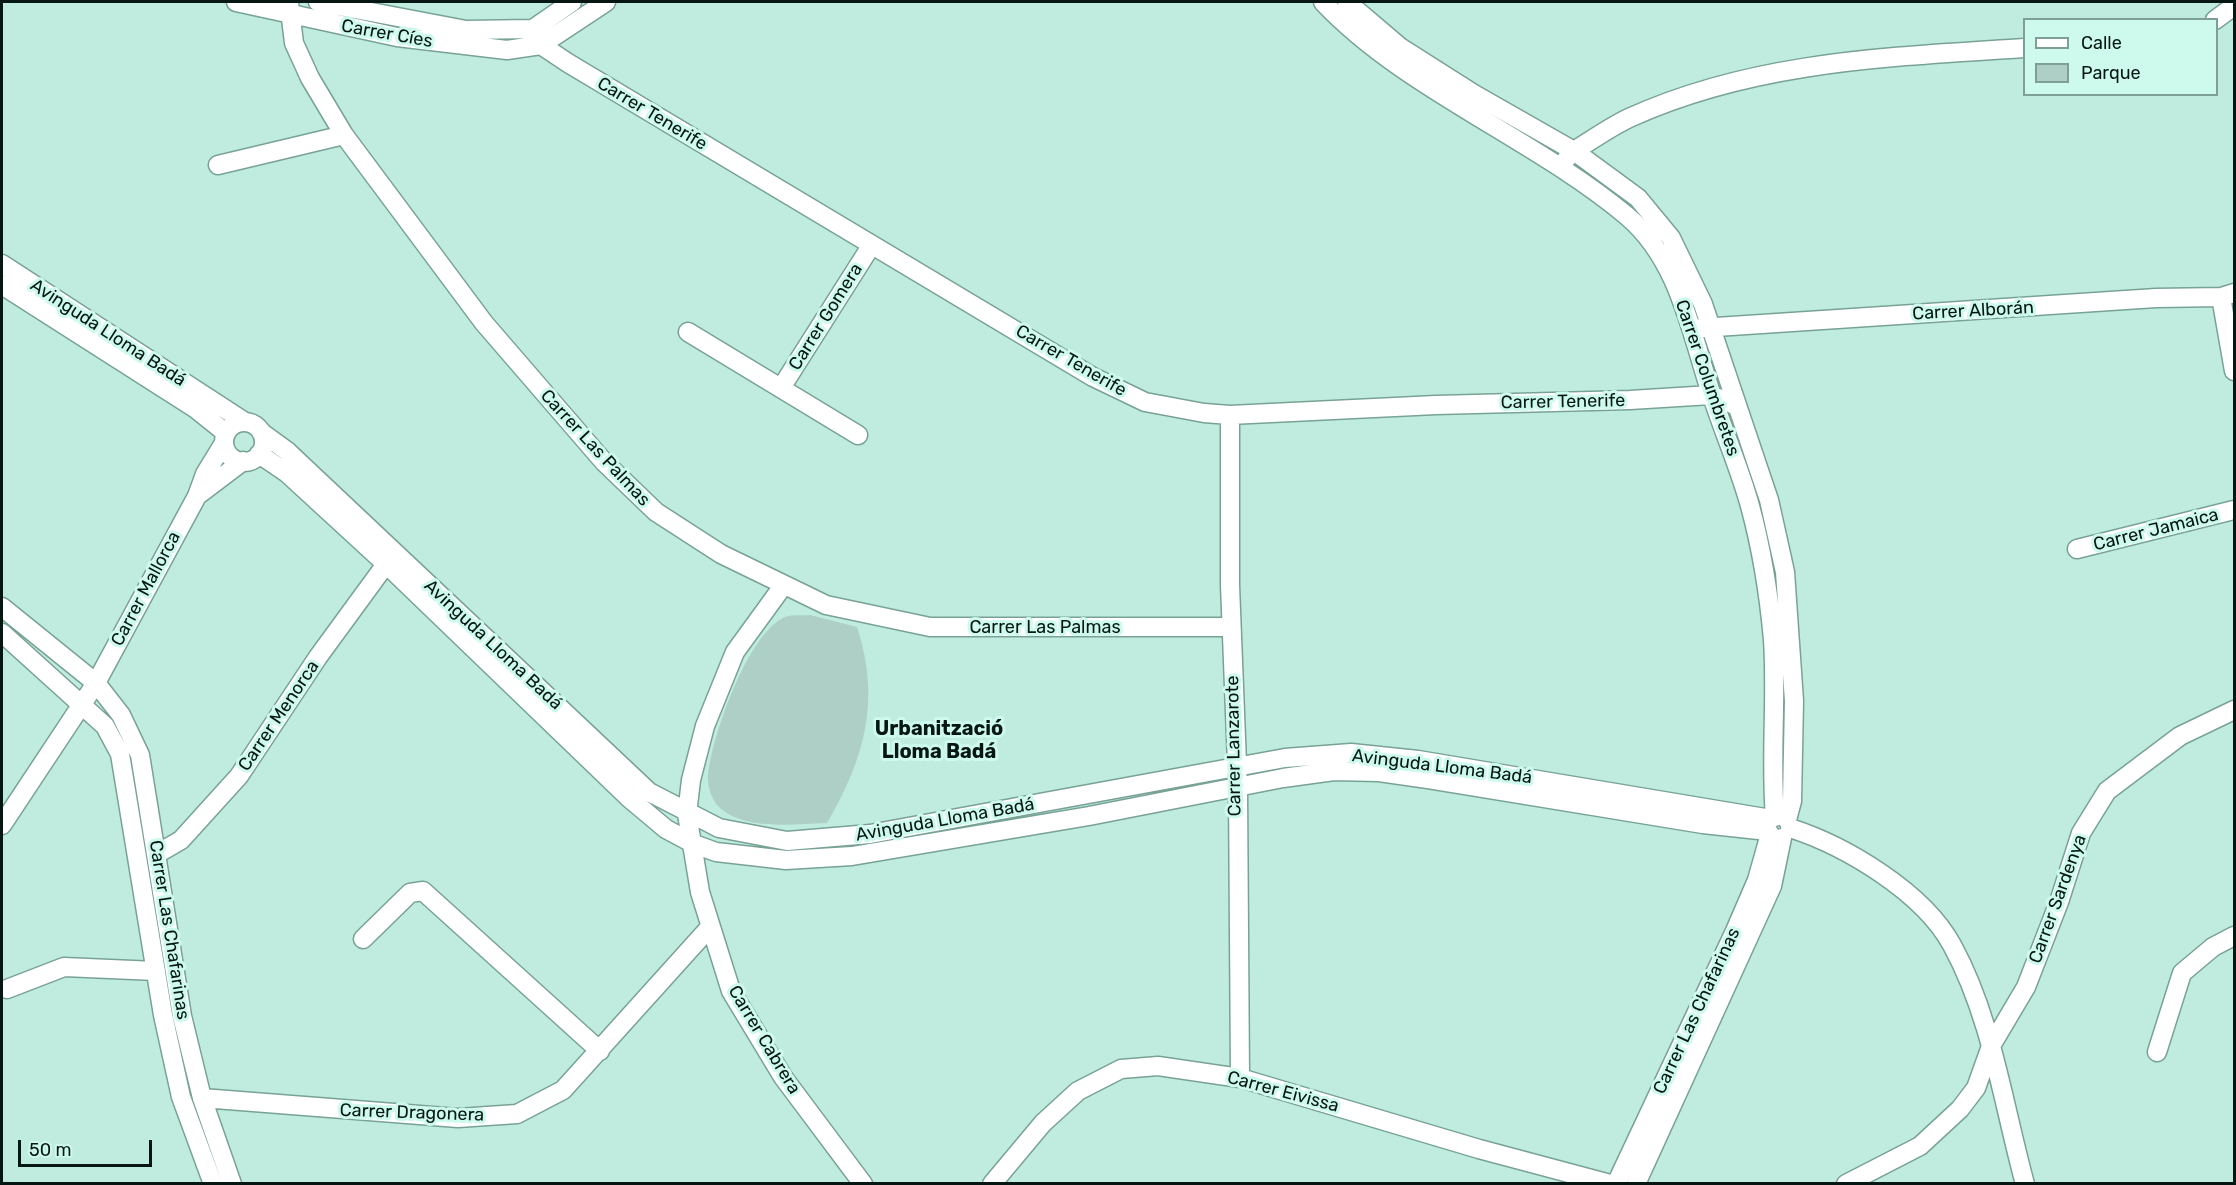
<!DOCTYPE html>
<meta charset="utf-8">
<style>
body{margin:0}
#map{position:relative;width:2236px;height:1185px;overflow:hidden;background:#c0ece0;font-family:Rubik,sans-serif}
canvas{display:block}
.frame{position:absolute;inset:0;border:3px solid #061713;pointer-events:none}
.legend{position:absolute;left:2023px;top:18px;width:195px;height:78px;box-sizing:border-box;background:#cdfaed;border:2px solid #7d9f96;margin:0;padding:8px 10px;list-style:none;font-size:18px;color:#061713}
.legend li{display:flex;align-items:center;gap:12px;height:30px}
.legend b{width:30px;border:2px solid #7d9f96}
.scale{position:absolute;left:18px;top:1140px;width:134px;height:27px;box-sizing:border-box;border:3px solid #061713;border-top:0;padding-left:8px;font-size:18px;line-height:21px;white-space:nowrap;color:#061713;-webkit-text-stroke:4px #cdfaed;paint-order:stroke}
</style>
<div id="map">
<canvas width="2236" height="1185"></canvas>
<div class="frame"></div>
<ul class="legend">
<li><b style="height:8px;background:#fff"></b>Calle</li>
<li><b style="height:16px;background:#aecfc5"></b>Parque</li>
</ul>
<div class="scale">50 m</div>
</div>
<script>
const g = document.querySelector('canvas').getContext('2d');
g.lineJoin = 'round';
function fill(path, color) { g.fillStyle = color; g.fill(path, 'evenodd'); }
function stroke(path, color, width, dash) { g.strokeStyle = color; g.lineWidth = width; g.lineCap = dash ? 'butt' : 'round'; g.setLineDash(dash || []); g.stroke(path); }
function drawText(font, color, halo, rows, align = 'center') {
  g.font = font + ' Rubik,sans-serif'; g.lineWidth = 6; g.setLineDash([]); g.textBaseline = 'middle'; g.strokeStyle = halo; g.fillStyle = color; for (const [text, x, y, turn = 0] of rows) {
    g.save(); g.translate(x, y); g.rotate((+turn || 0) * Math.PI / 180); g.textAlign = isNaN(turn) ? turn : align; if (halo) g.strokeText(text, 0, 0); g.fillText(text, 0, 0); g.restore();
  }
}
fill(new Path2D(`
 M810,615L857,627C881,700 865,758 827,823C794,824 747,831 720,808C712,801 707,786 708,775C712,736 747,636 783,618C789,614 802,616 810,615Z`), '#aecfc5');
const minor = new Path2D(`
 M236,2L397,37L507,50L541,45L606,2
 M289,2L294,43L310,78L344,135L484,323L604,462L656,512L721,554L826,605L930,627H1230
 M318,2L466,30L533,29
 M1323,2C1405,89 1534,138 1627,216C1680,261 1691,334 1712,396C1724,433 1740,469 1750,506C1762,550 1769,595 1773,640C1777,699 1770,758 1775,817
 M1347,2L1400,47L1474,94L1574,151L1638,198L1671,238L1703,304L1769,500L1785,572L1794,701L1792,801L1787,820
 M2215,20L2234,6
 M533,29L541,45L568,63L1093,377L1145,402L1204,413L1230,415L1436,405L1630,400L1711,395L1737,406
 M533,29L572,2
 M1567,158L1574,151C1592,140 1610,127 1629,118C1754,61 1889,57 2024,48
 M218,165L344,135
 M2,264L245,422
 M2,285L196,409L226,433
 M2221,297L2234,371
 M1701,328L2156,298L2221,297L2234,293
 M688,332L858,435
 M781,388L871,246
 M1230,415V585L1238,789L1240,1078
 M224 442a20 20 0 1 1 40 0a20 20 0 1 1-40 0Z
 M261,432L287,451L649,792L719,828L787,841L870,834L1285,758L1351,753L1418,760L1771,819
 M259,454L287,473L386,564L629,798L666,829L694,844L716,852L786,860L852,856L1089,816L1283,778L1334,771L1379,772L1428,779L1703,824L1768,831
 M198,495L243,461
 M2077,549L2234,510
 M783,586L735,652L705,726L691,780L687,814L700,892L731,991L783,1077L863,1184
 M2,607L96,683L121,715L140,755L182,1016L202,1098L232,1184
 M2,633L105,726L120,754L163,1015L181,1097L213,1184
 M2,825L96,683L197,496L205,474L224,443
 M1790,828C1846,846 1923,892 1952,945C1992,1018 2003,1104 2025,1184
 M157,854L181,840L239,776L318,657L386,564
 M363,939L410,893L423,891L600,1051
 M7,989L64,967L156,971
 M2157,1052L2182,973L2213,947L2234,936
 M202,1098L458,1118L517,1114L563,1090L710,927
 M992,1184L1043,1123L1078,1091L1121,1069L1158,1066L1240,1078L1479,1149L1610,1184
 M1616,1184L1735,931L1757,880L1770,834
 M1636,1184L1772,886L1782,838
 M1846,1184L1920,1146L1960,1109L1976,1088L1991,1046L2026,987L2059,902L2081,833L2107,791L2180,736L2234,710`);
stroke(minor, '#78a296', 21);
stroke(minor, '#fff', 18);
drawText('18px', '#061713', '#cdfaed', [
 ["Carrer Cíes",387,34,10],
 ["Carrer Tenerife",652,114,31],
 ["Carrer Alborán",1973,311,-3],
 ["Carrer Gomera",826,317,-58],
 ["Avinguda Lloma Badá",108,333,33],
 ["Carrer Tenerife",1071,361,30],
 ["Carrer Columbretes",1707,378,71],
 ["Carrer Tenerife",1563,402,-1],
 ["Carrer Las Palmas",595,448,47],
 ["Carrer Jamaica",2156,530,-14],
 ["Carrer Mallorca",146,589,-62],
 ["Carrer Las Palmas",1045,628],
 ["Avinguda Lloma Badá",493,645,43],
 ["Carrer Menorca",279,716,-56],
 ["Carrer Lanzarote",1234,746,-91],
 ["Avinguda Lloma Badá",1442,767,7],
 ["Avinguda Lloma Badá",945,820,-10],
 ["Carrer Sardenya",2058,899,-70],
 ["Carrer Las Chafarinas",169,930,81],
 ["Carrer Las Chafarinas",1697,1011,-65],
 ["Carrer Cabrera",764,1040,59],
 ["Carrer Eivissa",1283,1092,15],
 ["Carrer Dragonera",412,1113,2]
]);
drawText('bold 20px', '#061713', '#cdfaed', [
 ["Urbanització",939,729],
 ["Lloma Badá",939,752]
]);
</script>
